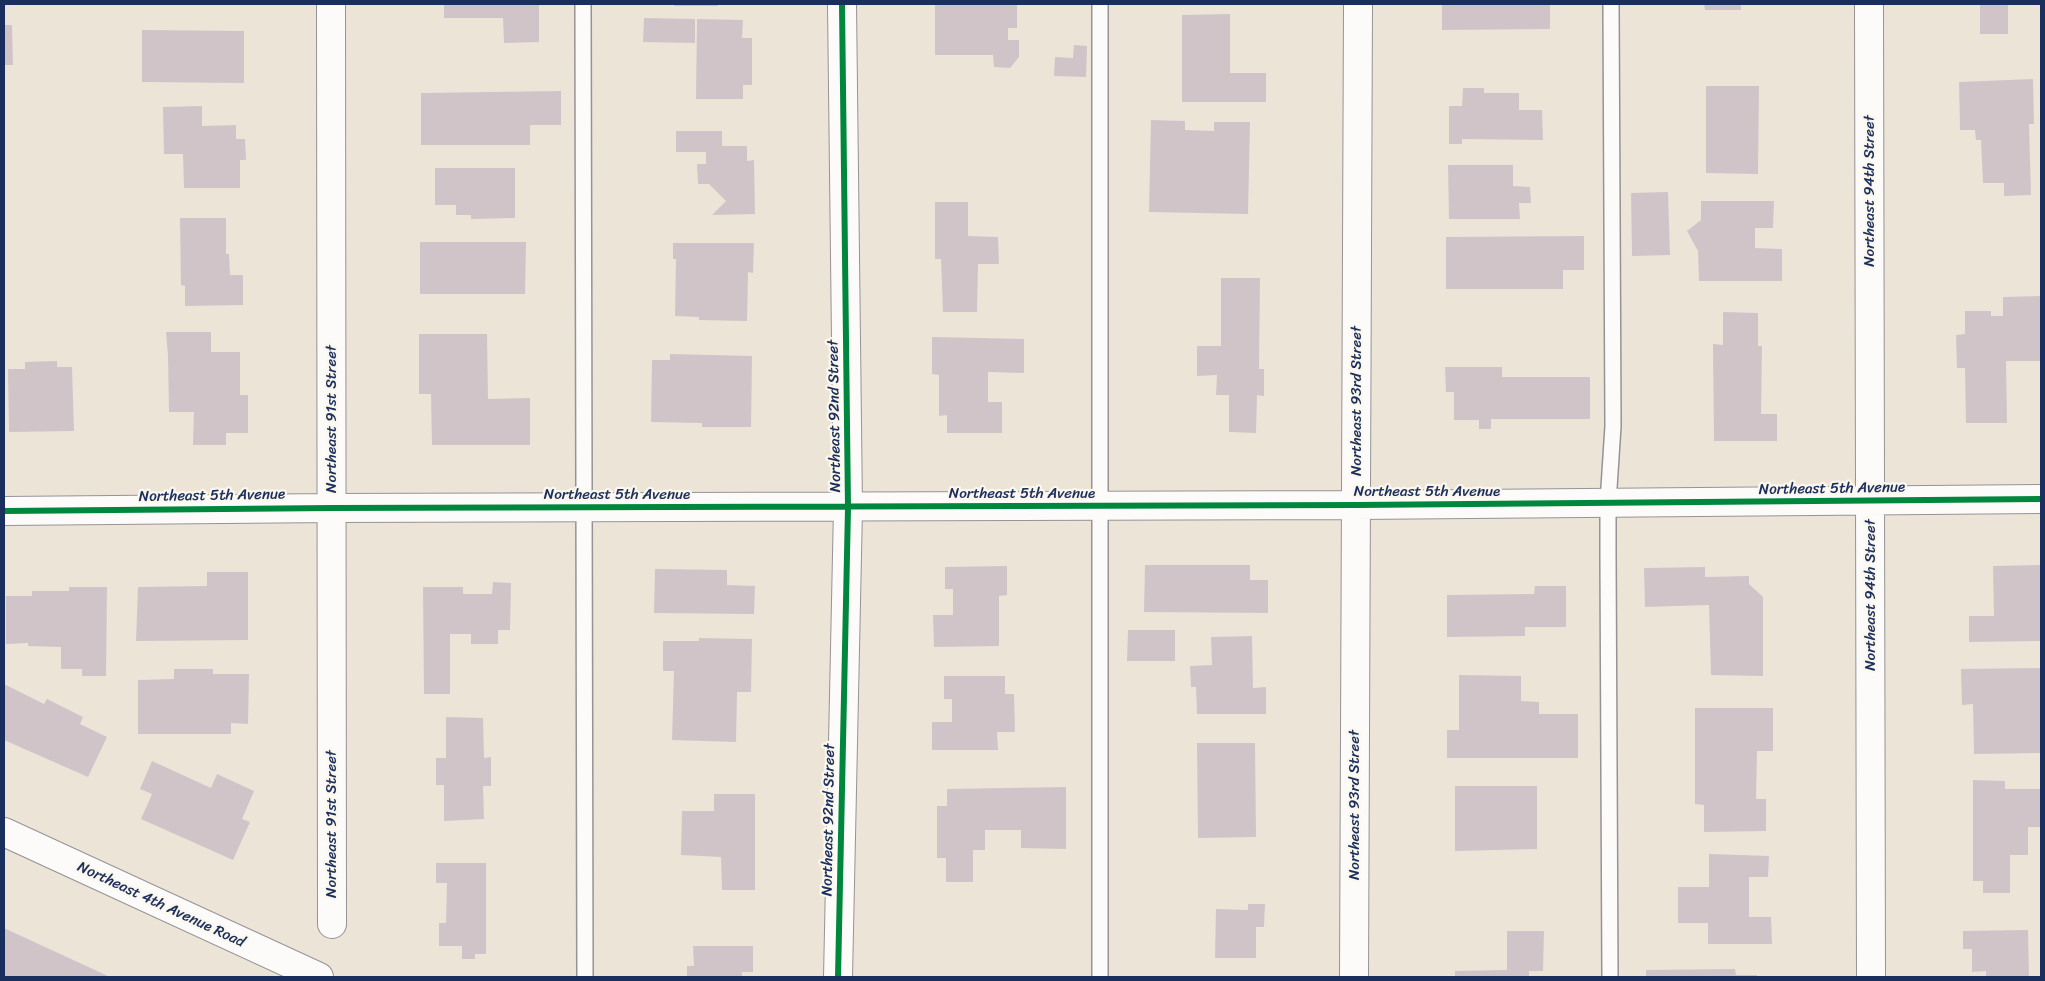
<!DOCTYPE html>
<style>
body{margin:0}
#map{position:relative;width:2045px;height:981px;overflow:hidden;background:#ede4d8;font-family:Sriracha,sans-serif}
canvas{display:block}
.frame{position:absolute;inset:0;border:5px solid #1b2f5e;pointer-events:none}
</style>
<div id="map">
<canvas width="2045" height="981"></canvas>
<div class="frame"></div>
</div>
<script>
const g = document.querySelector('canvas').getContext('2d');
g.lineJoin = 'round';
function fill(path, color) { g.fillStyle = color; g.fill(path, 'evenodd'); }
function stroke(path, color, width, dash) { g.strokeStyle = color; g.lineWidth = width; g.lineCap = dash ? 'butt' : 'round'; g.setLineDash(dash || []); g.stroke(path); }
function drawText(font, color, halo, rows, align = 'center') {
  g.font = font + ' Sriracha,sans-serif'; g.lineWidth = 4.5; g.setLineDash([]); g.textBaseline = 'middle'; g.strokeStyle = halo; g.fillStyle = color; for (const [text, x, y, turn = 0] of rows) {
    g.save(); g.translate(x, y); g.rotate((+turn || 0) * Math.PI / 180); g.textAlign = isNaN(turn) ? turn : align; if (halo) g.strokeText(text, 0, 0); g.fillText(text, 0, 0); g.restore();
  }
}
fill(new Path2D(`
 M444,4H539V42L504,43L503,18H444Z
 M674,4H718V6H674Z
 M935,4H1017V28H1008V40H1019V57L1010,68L994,67L993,55H935Z
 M1442,4H1550V29L1442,30Z
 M1704,4H1741V10H1705Z
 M1980,4H2008V34H1980Z
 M1230,14V73H1266V102H1182V15Z
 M644,18L695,19V43L643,42Z
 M697,19L743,20L742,38H752V85H743V99H696Z
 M4,25H12L13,65H4Z
 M142,30L244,31V83L142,82Z
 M1074,45L1087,46L1086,77L1054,76L1055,57L1073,58Z
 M2033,79L2034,124H2029L2031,195L2004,196V183H1983L1981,140H1976L1975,130H1960L1959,82Z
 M1706,86H1759L1758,174L1706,173Z
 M1463,88H1484V93H1519V110H1542L1543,140L1462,139V144H1449V106H1462Z
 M561,91V125H530V145H421V93Z
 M202,106V126L236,125V139H245L246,160H240V188H184L183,154H164L163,107Z
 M1151,120L1185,121V130L1214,131V122H1250L1248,214L1149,212Z
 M676,131H722V146H747V161L754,160L755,214L712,215L726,201L709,184H698L697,164H706V152H676Z
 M1448,165H1513V186L1530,187L1531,203H1519L1520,219H1449Z
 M435,168H515V218L471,219V215H456V205H435Z
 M1668,192L1670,255L1632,256L1631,193Z
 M1701,201H1774L1773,228H1755V248L1782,249V281H1699L1698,251L1687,231L1701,220Z
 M935,202H968V236L998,237L999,264H978L977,312H943L941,259H935Z
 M180,218H226V254H229L230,275H243V305L185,306V286L181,285Z
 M1584,236V270H1563V289H1446V237Z
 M420,242H526L525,294H420Z
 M673,243H754L753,273L748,272L747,321L699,320V317L675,316L676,259H673Z
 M1221,278H1260L1259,369H1264V396L1257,395L1256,433L1229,432V395H1216L1217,375L1197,376V346H1221Z
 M2041,296V361H2006L2007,423H1966L1965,368H1957L1956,335L1965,334V311H1991V316H2003V297Z
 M1723,312L1758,313V346H1762L1761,414H1777V441H1714L1713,344L1723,345Z
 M166,332H211V352H240V395H248V433H226V445H193L194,412H169L168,356Z
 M419,334H487L488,399L530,398V445H432L431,394H419Z
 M932,337L1024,339V373L988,372V402H1002V433H947V415L939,416V375L932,374Z
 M670,354L752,356L751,427H702V423L651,422L652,360H670Z
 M57,361V367H72L74,431L9,432L8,369H25V362Z
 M1445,367H1502V377H1590V419H1491V429H1479V420H1454V392H1446Z
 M1145,565H1250V580H1268V613L1144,612Z
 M2041,565V641L1969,642V616H1994L1993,566Z
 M1007,566V595L999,596V646L934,647L933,615H953V589H945V567Z
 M1705,567V577L1749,576V584L1763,597V676L1711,675L1709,605L1645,607L1644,568Z
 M655,569L727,570V585L755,586L754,614L654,613Z
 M207,572H248V640L136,641L138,587L207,586Z
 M493,582L511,583L510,630H498V644H471V634H450V694H424L423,587H463V594H492Z
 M1535,586H1566V627H1525V636L1447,637V595L1534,594Z
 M69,587H107L106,676H82V669H61V647L28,646V643L6,644V596H32V591H69Z
 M1128,630H1175V661H1127Z
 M1252,636L1253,688L1266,687V714H1197L1196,687H1191L1190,666L1212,665L1211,637Z
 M699,638L752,639L751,692H737L736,742L672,740L674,671H663V641H699Z
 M2041,668V753L1974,754L1973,704L1962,705L1961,669Z
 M174,669H213V674H249L248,724L231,723V734H138V680L174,679Z
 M1459,675L1521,676V701L1539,702V714H1578V758H1447V730H1459Z
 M944,676H1005V694H1014L1015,732H997L998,750H932V722H952V699H944Z
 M4,684L44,704L47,699L83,717L80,724L107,737L88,777L4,740Z
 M1695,708H1773V751H1757L1756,799H1766V831L1704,832V805L1695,804Z
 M446,717L483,718L484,758L491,757V786H483L484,819L444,821V785H436V758H446Z
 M1197,743H1255L1256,837L1198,838Z
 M152,761L211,788L217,774L254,791L242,819L250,822L233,860L141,819L152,794L140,789Z
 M1973,780L2005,781V789H2041V827H2028V855H2010V893H1983V881H1973Z
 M1455,786H1537V849L1455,851Z
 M1066,787V849L1021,848V830H985V850H973V882H946V858H937V806H947V789Z
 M714,794H755V890H722L721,857L681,855L682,811H714Z
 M1709,854L1769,856L1768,877H1749V917H1771L1772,944H1708V923H1678V887H1709Z
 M436,863H486V954H475V959H462V946H439V923H446L447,883H436Z
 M1248,904H1265L1264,927H1256V958H1215L1216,909L1248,910Z
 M4,928L110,977H4Z
 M2028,930L2029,977H1986V971L1972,972V949H1963V931Z
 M1507,931H1544L1543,971H1529V977H1455V971L1507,970Z
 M693,946H753V972H742V977H687V966H694Z
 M1735,969L1736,975H1757V977H1646V970Z`), '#d0c4c9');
const lane = new Path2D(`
 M583,4L585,977
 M1100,4V977
 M1610,977L1608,555V503L1613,426L1611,4`);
const street = new Path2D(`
 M331,4L332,924
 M1869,4L1871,977
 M4,511L333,508L1357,505L2041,499
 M4,832L319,977
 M838,977L848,508L842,4
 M1354,977L1358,4`);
stroke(lane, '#959395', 18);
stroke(street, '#959395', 30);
stroke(lane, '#fcfbf9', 15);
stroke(street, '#fcfbf9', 28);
stroke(new Path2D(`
 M4,511L333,508L1357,505L2041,499
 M838,977L848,508L842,4`), '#00873e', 6);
drawText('15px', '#1b2f5e', '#fbf7ec', [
 ["Northeast 94th Street",1870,191,-90],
 ["Northeast 93rd Street",1357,401,-90],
 ["Northeast 92nd Street",835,416,-91],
 ["Northeast 91st Street",332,419,-90],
 ["Northeast 5th Avenue",1832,489,-1],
 ["Northeast 5th Avenue",1427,492],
 ["Northeast 5th Avenue",1022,494],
 ["Northeast 5th Avenue",617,495],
 ["Northeast 5th Avenue",212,496,-1],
 ["Northeast 94th Street",1871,595,-90],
 ["Northeast 93rd Street",1355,805,-90],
 ["Northeast 92nd Street",829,820,-89],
 ["Northeast 91st Street",332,824,-90],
 ["Northeast 4th Avenue Road",161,905,25]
]);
</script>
